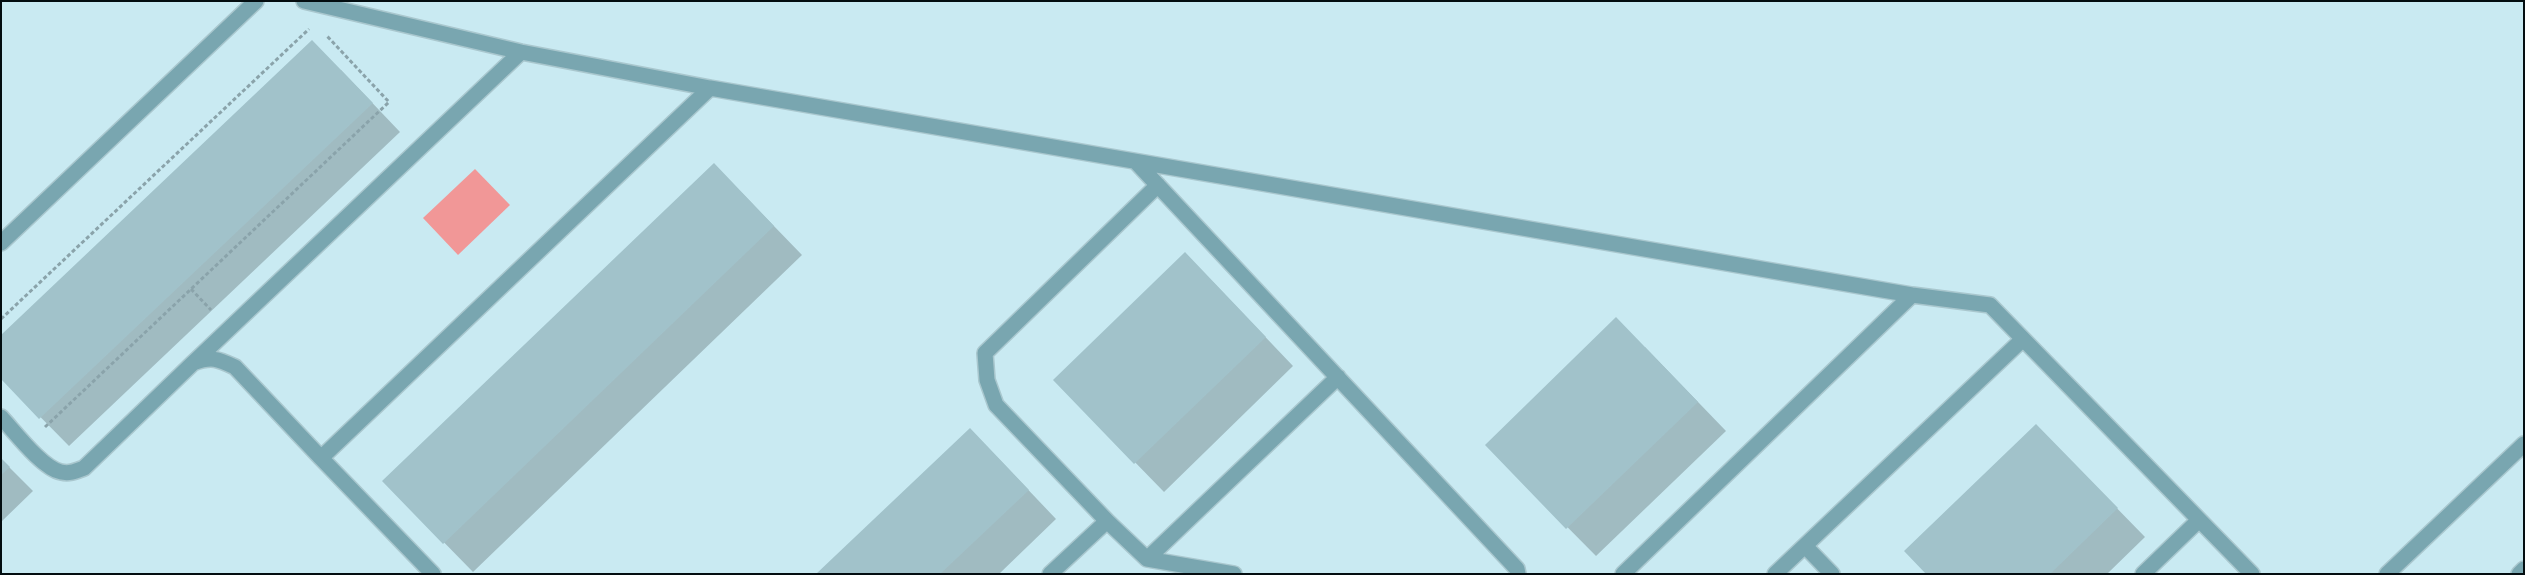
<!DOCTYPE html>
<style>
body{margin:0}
#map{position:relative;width:2525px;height:575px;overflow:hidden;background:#c9eaf2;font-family:"Open Sans",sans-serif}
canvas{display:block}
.frame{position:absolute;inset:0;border:2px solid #030d10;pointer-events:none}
</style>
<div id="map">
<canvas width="2525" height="575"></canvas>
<div class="frame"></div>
</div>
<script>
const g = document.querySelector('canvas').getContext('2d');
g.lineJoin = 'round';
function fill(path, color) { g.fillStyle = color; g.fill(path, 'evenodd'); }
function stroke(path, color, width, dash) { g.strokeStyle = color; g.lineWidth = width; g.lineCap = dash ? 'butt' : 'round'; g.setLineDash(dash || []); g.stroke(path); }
fill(new Path2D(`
 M475,169L510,205L458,255L423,218Z`), '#f19797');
fill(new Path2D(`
 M341,70L400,132L69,446L1,377Z
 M742,193L802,255L473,572L384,481Z
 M1213,282L1293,366L1164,492L1055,380Z
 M1645,347L1726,431L1596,556L1486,445Z
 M2064,454L2145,537L2107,574H1928Z
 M998,458L1056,519L999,574H818Z
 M1,459L33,491L1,522Z`), '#0003');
fill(new Path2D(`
 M312,40L373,103L39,419L1,379V335Z
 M714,163L774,226L443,544L382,481Z
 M1185,252L1266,337L1134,464L1053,380Z
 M1616,317L1698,402L1566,529L1485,445Z
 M2036,424L2118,508L2050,574H1926L1904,551Z
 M970,428L1029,490L940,574H816Z
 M1,458L10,467L1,475Z`), '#a1c2ca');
const minor = new Path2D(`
 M304,1L521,52L710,88
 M1137,163L1517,569L1518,574
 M1,243L256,1
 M193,363L521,52
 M1,417C15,432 42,468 61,472C70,474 76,471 84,468L193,363C212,356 218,359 235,367L321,458
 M1107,521L996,405L987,380L985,353L1158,185
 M1805,546L1832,574
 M1147,559L1338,377
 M433,574L321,458L710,88L1912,295L1990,305L2252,574
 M1050,574L1107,521L1147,559L1234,574
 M1623,574L1912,295
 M1775,574L2023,339
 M2143,574L2199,520
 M2387,574L2524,444
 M2519,574L2524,569`);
stroke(minor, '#a9c7ce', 18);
stroke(new Path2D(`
 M191,289L211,310
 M1,319L309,29
 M45,427L389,102L326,35`), '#8aa3aa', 3, [4, 2.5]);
stroke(minor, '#79a6b0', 15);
</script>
